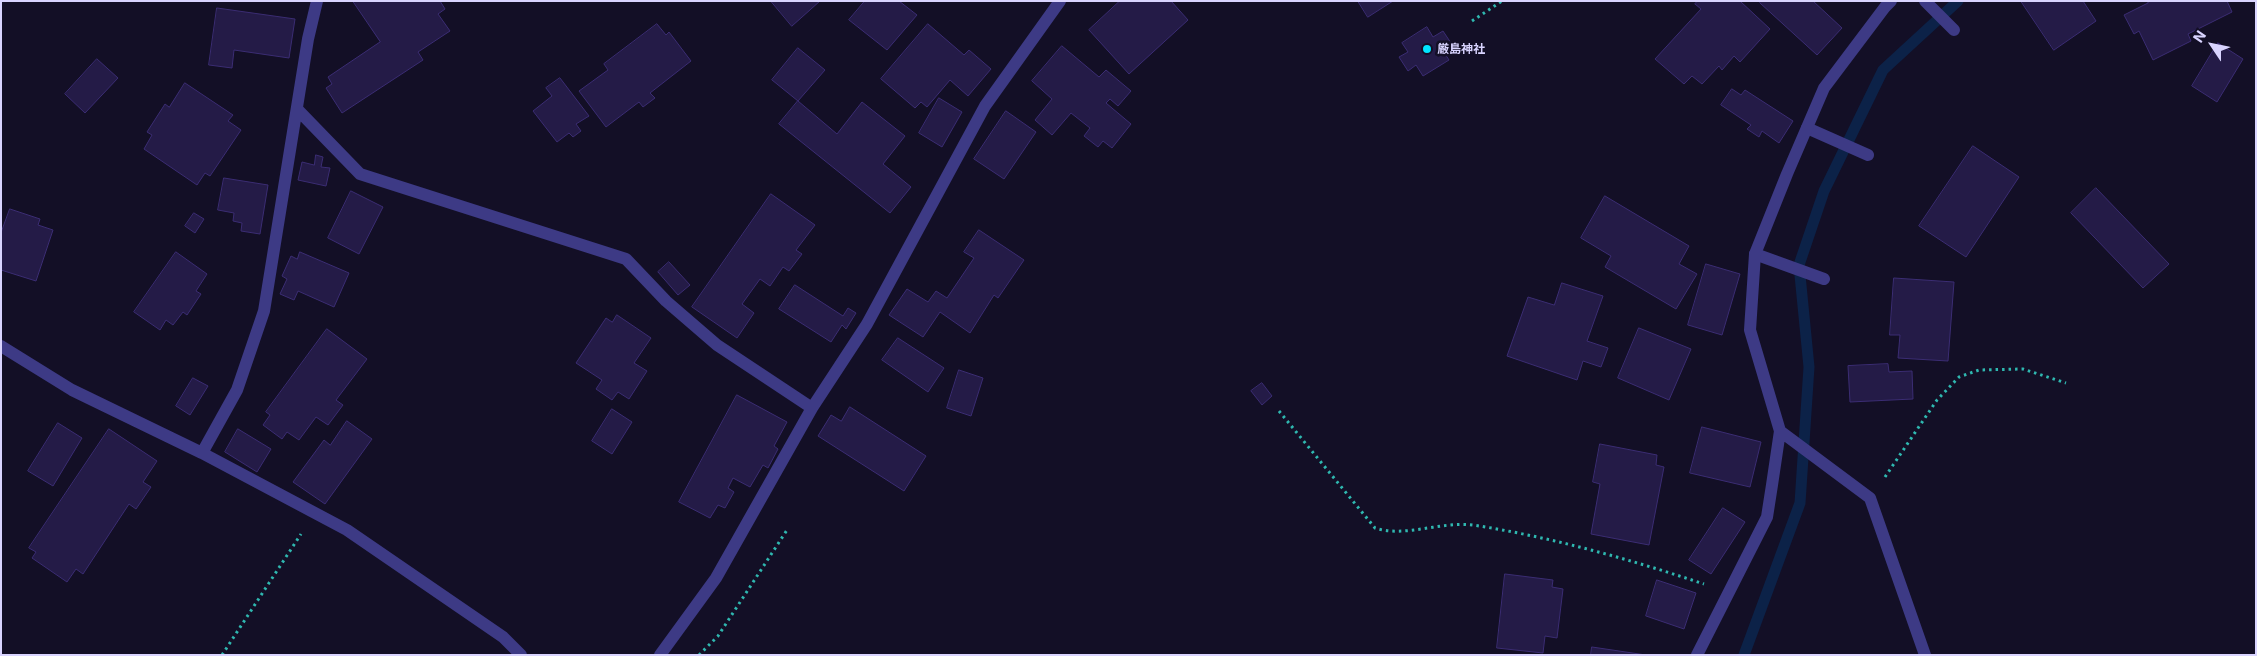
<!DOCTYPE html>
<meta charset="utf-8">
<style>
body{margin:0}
#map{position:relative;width:2257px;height:656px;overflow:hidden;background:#130f26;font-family:Inter,sans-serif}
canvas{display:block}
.frame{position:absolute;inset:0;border:2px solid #d9d4ff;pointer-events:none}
.north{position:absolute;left:2187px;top:20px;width:50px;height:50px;-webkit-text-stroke:4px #130f26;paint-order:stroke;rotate:304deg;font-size:14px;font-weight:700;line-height:20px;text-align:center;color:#d9d4ff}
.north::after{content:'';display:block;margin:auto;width:18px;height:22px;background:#d9d4ff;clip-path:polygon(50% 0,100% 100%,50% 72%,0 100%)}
</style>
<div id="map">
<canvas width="2257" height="656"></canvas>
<div class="frame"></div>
<div class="north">N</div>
</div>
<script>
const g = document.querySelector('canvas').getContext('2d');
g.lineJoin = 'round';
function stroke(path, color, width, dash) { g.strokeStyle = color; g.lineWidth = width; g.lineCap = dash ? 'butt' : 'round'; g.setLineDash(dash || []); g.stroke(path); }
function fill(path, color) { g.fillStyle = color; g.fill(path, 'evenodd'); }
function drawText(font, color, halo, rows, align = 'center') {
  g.font = font + ' Inter,"Noto Sans JP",sans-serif'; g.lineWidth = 5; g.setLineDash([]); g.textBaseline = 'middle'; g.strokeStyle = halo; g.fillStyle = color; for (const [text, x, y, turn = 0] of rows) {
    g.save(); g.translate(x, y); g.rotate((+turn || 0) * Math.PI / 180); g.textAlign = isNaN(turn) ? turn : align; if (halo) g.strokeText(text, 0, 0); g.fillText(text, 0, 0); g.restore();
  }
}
stroke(new Path2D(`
 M1744,655L1800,503L1809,367L1799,265L1824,191L1883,70L1958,1`), '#0c2248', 11);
const building = new Path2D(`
 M353,1H440L445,9L438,14L450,31L418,52L423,60L342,113L326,88L332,84L328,77L380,42Z
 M771,1H820L792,26Z
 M865,1H899L917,15L887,50L849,20Z
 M1120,1H1171L1188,20L1129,74L1089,30Z
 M1358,1H1393L1368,17Z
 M1698,1H1740L1770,29L1740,62L1734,56L1722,70L1719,66L1702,84L1692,76L1684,84L1655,59L1701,9L1695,4Z
 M1761,1H1813L1842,28L1817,55L1760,3Z
 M2021,1H2083L2096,21L2054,50Z
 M2147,1H2227L2232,12L2188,34L2191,41L2153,60L2139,31L2134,34L2124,15L2148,3Z
 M217,8L295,19L289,58L234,50L232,68L209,65Z
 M657,24L666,35L669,32L691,61L650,93L655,98L643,107L639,102L606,127L579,91L608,70L604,64Z
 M928,24L964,55L969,50L991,69L968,96L950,80L927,107L921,102L915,108L881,79Z
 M1427,27L1433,37L1443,31L1453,46L1444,52L1449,60L1423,76L1416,65L1408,71L1399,57L1408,52L1402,43Z
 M2218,43L2243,59L2217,102L2192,86Z
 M1062,46L1099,77L1106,70L1131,91L1118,106L1110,99L1106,103L1131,124L1112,148L1103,141L1098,147L1084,136L1090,128L1071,113L1052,135L1035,120L1052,99L1032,81Z
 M798,48L825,70L798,101L772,80Z
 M97,59L118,78L85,113L65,94Z
 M560,78L589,116L576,124L581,131L573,137L569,133L557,142L533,111L552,96L546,88Z
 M185,83L233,115L228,121L241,130L210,176L205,173L197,185L144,149L152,135L147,132L165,104L169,107Z
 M1732,89L1741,95L1745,90L1793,121L1779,143L1762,131L1759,137L1747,129L1751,125L1721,105Z
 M939,98L962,112L942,147L919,133Z
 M798,101L837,134L862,102L905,136L883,164L911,187L890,213L779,124Z
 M1006,111L1036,132L1004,179L974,159Z
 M1973,146L2019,177L1966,257L1919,226Z
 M316,155L323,157L321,167L330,168L326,186L298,180L302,162L314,165Z
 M224,178L268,185L260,234L241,231L242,223L233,221L234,213L218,210Z
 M2096,188L2169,264L2143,288L2071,213Z
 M351,191L383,207L359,254L328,238Z
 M771,194L815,225L796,250L802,254L789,271L783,267L770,286L760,279L742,304L754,313L737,338L692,307Z
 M1605,196L1689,246L1679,264L1697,274L1676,309L1605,267L1611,256L1581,238Z
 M10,209L40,219L38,225L53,230L36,281L1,270V233Z
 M194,213L204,219L195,233L185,226Z
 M979,230L1024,260L998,298L994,295L970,333L940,312L923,337L889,315L907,289L928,302L936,291L947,298L974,258L964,252Z
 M176,252L207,274L196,291L201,294L187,315L183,312L173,325L166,320L160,330L134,312Z
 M300,252L349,273L334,307L298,291L294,300L280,294L287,279L282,276L291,256L297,259Z
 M669,262L690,285L678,295L658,272Z
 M1706,264L1740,274L1722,335L1688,325Z
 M1894,278L1954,282L1948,361L1898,358L1900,335H1890Z
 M1562,283L1603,296L1587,341L1608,348L1601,367L1583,361L1577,380L1507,356L1528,297L1554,305Z
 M795,285L843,316L848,308L856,313L846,329L842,325L831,342L779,309Z
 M617,315L651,338L634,363L647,371L629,399L618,392L612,400L596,389L602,380L576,363L606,318L612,322Z
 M1639,328L1691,349L1669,400L1618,378Z
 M327,329L367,359L336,400L343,405L328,425L316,417L299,440L287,432L282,439L263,425L270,415L266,412Z
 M898,338L944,368L928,392L882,360Z
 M1888,364L1889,372L1912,371L1913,399L1850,402L1848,366Z
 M959,370L983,378L971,416L947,408Z
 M193,378L208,386L190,415L176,406Z
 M1262,383L1272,396L1262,405L1251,391Z
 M737,395L787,422L774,446L778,449L768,468L763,465L750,487L733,478L728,488L734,492L725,508L718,505L710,518L679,502Z
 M850,407L926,456L904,491L818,436L831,415L841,421Z
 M612,409L632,422L612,454L592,441Z
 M347,421L372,439L325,504L293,482L324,440L330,445Z
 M58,423L82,438L53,486L28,471Z
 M1702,427L1761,442L1750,487L1690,473Z
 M109,429L157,461L143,482L151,487L136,509L129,504L83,574L76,569L67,582L32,558L36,552L29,548Z
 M238,429L271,449L257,472L225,452Z
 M1600,444L1657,455L1656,465L1664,467L1649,545L1591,534L1600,484L1593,482Z
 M1723,508L1745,522L1711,574L1689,560Z
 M1505,574L1553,580L1552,587L1563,589L1557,638L1545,636L1543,653L1497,648Z
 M1657,580L1696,593L1684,629L1646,616Z
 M1592,647L1646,655H1591Z`);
fill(building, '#241b47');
stroke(building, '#3b2d73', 1);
stroke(new Path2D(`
 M1472,21L1502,1
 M1279,411L1375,528C1404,538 1441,521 1473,525C1551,537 1629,559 1704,584
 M1885,477L1937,400L1959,377L1979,370L2023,369L2066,383
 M222,655L301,534
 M699,655L718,636L787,530`), '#2fb8b0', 3, [2.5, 4]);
stroke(new Path2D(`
 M1925,1L1954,30
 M1807,128L1868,155
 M1755,254L1824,279`), '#3d3a85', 12);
stroke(new Path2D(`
 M297,109L360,174L626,259L666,301L717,345L812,408
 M1,346L72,390L202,453L347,530L503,637L521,655
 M1780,431L1870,498L1925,655
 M202,453L237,390L264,311L308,39L317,1
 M660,655L716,578L812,408L867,324L985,106L1060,1
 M1697,655L1767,517L1772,485L1780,431L1750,330L1755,254L1787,174L1824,88L1885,7L1891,1`), '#3d3a85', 12);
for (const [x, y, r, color] of [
 [1427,49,5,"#00e5ff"]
]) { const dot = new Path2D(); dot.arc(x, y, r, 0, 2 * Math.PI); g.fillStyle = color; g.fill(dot); stroke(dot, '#130f26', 2); }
drawText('bold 12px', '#d9d4ff', '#130f26', [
 ["厳島神社",1437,49]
], 'left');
</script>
